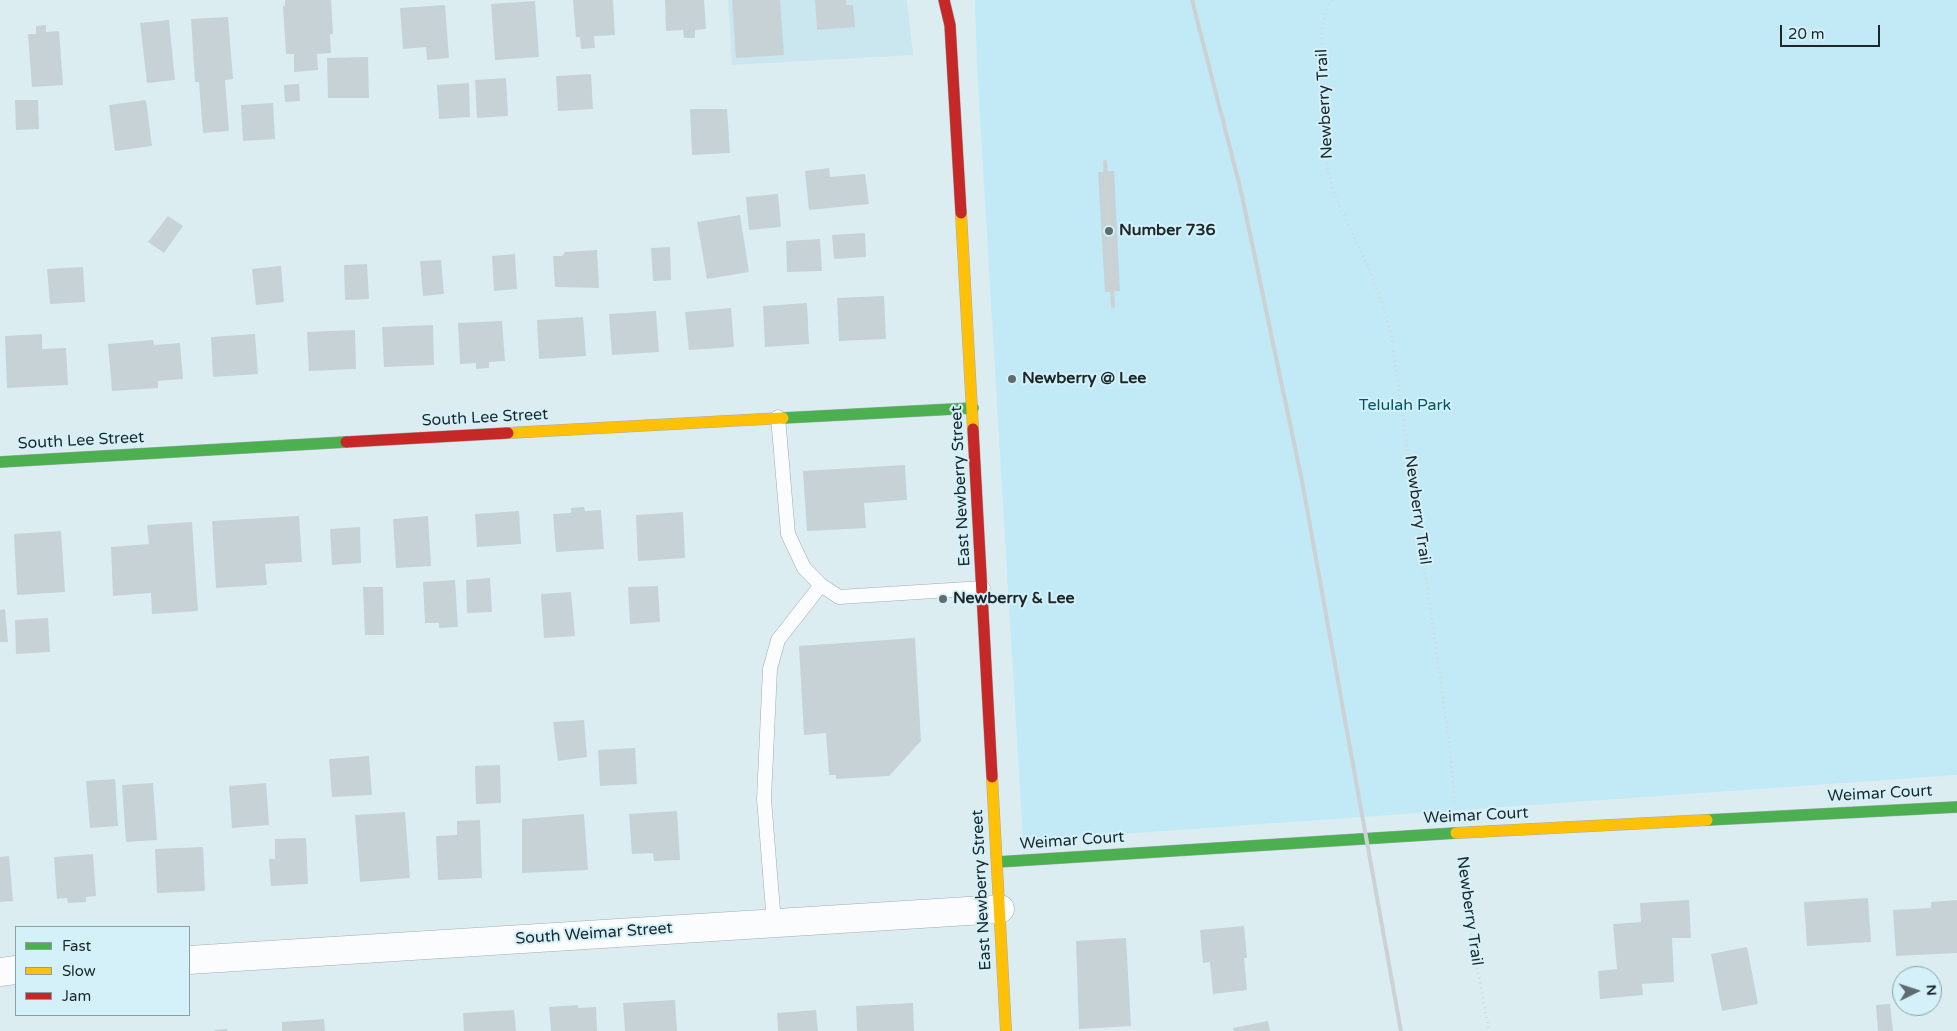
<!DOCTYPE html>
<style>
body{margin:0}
#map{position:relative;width:1957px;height:1031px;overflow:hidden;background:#dcedf2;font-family:"Varela Round",sans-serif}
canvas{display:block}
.legend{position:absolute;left:15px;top:926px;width:175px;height:90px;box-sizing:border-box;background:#d4f1fa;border:1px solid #8aa0a7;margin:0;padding:6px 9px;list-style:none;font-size:15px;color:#1c272a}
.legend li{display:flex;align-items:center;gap:10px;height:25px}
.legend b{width:25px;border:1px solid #8aa0a7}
.north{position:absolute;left:1892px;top:966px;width:50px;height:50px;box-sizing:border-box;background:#d4f1fa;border:1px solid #8aa0a7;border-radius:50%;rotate:86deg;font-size:14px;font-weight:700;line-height:20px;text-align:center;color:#1c272a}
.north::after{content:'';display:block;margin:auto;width:18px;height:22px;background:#5f6c70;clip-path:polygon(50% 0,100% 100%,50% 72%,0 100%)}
.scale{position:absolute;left:1780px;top:25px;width:100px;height:22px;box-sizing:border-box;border:2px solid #1c272a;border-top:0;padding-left:6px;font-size:15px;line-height:18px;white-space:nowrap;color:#1c272a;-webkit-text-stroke:4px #d4f1fa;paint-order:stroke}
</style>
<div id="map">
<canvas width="1957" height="1031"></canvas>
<ul class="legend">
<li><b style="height:6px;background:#4caf50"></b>Fast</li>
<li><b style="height:6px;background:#ffc107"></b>Slow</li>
<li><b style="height:6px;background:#c62828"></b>Jam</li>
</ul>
<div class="north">N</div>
<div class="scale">20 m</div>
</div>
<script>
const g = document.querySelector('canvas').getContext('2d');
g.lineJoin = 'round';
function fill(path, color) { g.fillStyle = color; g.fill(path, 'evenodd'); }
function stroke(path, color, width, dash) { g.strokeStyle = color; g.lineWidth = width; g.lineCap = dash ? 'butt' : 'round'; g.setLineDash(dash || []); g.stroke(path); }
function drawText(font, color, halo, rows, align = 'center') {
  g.font = font + ' "Varela Round",sans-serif'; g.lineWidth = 4; g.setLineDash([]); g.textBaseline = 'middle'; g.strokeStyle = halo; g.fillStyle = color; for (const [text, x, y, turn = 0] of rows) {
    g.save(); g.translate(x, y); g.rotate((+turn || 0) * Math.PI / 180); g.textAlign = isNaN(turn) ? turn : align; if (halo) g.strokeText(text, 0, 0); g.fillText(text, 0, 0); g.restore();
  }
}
fill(new Path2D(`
 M728,0H907L913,55L732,65Z`), '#cae6ef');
fill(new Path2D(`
 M975,0H1957V775L1023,841L977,68Z`), '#c2eaf6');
fill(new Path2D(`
 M285,0H331L333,34H330L331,53L317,54L318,70L294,72V54H286L283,6H285Z
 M573,0H613L615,35L594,36L595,48L581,49L580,37H576Z
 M665,0H704L706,29L695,30V38H684L683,30L666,31Z
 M732,0H780L784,55L736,58Z
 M815,0H846V5H853L855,27L817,30Z
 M535,1L539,57L495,60L491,4Z
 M445,5L449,58L427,60L426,47L403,49L400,8Z
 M228,17L233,79L225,80L229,131L203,133L199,82H195L191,19Z
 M169,20L175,80L147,83L140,23Z
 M46,25V32L59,31L63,85L32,87L28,34H36V26Z
 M368,57L369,98H328L327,58Z
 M591,74L593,109L558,111L556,76Z
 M506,78L508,116L477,118L475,80Z
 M469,83L470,117L439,119L437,85Z
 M299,84L300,101L285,102L284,85Z
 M15,100H38L39,129L16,130Z
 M146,100L152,146L115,151L109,105Z
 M273,103L275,139L243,141L241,105Z
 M690,109H727L730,153L692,155Z
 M829,168L830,177L865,174L869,204L809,210L805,171Z
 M1114,171L1120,291L1105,292L1098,172Z
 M778,194L781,227L749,230L746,197Z
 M740,215L749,272L707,279L697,222Z
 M168,216L183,226L164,253L148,242Z
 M865,233L866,257L834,259L832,235Z
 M820,239L822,271L787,272L786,241Z
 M670,247L671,280L653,281L651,248Z
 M597,250L599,288L555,287L553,256H562L565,252Z
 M515,254L517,289L494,291L492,256Z
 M441,260L444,294L423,296L420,261Z
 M367,264L369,299L345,300L344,265Z
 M281,266L284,302L256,305L252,269Z
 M83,267L85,302L50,304L47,269Z
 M884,296L886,339L839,341L837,298Z
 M807,303L809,344L765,347L763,306Z
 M731,308L734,347L689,350L685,312Z
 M656,311L659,352L612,355L609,314Z
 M583,317L586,356L539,359L537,320Z
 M502,321L505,361L489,362V368L476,369V363L460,364L458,323Z
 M433,325L434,365L384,367L382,327Z
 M355,330L356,369L309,371L307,332Z
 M42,334V349L66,348L68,385L7,388L5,336Z
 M255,334L258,374L213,377L211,337Z
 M153,340L154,345L180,343L183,379L158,381V388L112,391L108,344Z
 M905,465L907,500L864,503L866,528L807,531L803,471Z
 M584,507L585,511L601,510L604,549L556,552L553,514L571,513V508Z
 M519,511L521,544L477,547L475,514Z
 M683,512L685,558L638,561L636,515Z
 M299,516L302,562L265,564L267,585L216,588L212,521Z
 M428,516L431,566L396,568L393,519Z
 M192,522L198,611L152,614L151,593L113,596L111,547L149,544L147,525Z
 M360,527L361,563L332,565L330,529Z
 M61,531L65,592L17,595L14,534Z
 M490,578L492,612L467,613L466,580Z
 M455,580L458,627L439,628V623H425L423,582Z
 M658,586L660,622L630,624L628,587Z
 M363,587H383L384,635H365Z
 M571,592L575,636L544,638L541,594Z
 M5,609L8,642H0V610Z
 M48,618L50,652L16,654L15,620Z
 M915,638L921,741L889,776L836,779V775H829L826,733L804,735L799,646Z
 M584,720L587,757L558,761L553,722Z
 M635,748L637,784L600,786L598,750Z
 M369,756L372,795L332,797L329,759Z
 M500,765L501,803L476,804L475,766Z
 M115,779L118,826L90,828L86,781Z
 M153,783L157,840L126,842L122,785Z
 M266,783L269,825L232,828L229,786Z
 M677,811L680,860L654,861L653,853L632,854L629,814Z
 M405,812L410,878L360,882L355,815Z
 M584,814L588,870L522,873V819Z
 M480,820L482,878L438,880L436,836L457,835V821Z
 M306,838L308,884L271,886L269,859H275V839Z
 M203,847L205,891L157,893L155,849Z
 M93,854L96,896L86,897V902L68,903L67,898L57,899L54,857Z
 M9,856L13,901L0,902V857Z
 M1868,898L1871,942L1807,946L1804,902Z
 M1689,900L1691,938H1672L1674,982L1642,984L1643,995L1600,999L1598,971L1617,969L1613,924L1641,922L1640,903Z
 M1957,900V953L1896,956L1893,910L1931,908V902Z
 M1244,926L1247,958H1244L1247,990L1213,994L1210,962L1203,963L1200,930Z
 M1126,938L1131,1026L1079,1029L1076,941Z
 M1747,947L1758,1004L1722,1011L1711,954Z
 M675,1000L677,1031H625L623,1003Z
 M913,1003L914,1031H857L856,1006Z
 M1890,1004L1893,1031H1878L1876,1005Z
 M578,1005V1008L596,1007L597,1031H551L549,1007Z
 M514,1010L516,1031H464L463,1013Z
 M816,1010L818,1031H778L777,1013Z
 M324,1019L325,1031H282V1022Z
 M1268,1021L1270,1031H1234L1233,1028Z
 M227,1029V1031H214V1030Z`), '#c6d2d6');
const lane = new Path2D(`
 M778,417L788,534L804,568L821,585L839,597L983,588
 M774,923L764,799L770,669L778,640L821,585`);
const street = new Path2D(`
 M189,960L1000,909
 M0,972L16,970`);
const fast = new Path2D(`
 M783,418L973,408
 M0,462L346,442
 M1707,820L1957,807
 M997,862L1456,833`);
const slow = new Path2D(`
 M961,213L973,429
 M508,433L783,418
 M992,777L1006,1031
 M1456,833L1707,820`);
const jam = new Path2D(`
 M944,0L950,25L961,213
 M973,429L992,777
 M346,442L508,433`);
stroke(lane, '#a0adb1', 15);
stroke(street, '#a0adb1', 29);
stroke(fast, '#a0adb1', 12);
stroke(slow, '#a0adb1', 12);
stroke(jam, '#a0adb1', 12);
stroke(new Path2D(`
 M1332,0C1319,17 1322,46 1322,67C1323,106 1321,146 1332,185C1338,207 1351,230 1361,251C1373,278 1384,306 1391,334L1449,740L1455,803
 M1462,864L1469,924L1489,1031`), '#d3d7d8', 3, [1, 4]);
stroke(lane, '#fafcfd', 14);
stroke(street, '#fafcfd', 28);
stroke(fast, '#4caf50', 11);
stroke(slow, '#ffc107', 11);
stroke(jam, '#c62828', 11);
stroke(new Path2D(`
 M1192,0L1241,191L1302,481L1401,1031
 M1105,162L1113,306`), '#ccd1d3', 4);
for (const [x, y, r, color] of [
 [1109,231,5,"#5f6c70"],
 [1012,379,5,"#5f6c70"],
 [943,599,5,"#5f6c70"]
]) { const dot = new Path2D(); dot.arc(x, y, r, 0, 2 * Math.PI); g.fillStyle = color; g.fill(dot); stroke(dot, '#d4f1fa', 2); }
drawText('16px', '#1c272a', '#d4f1fa', [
 ["Newberry Trail",1325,104,-93],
 ["South Lee Street",485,418,-3],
 ["South Lee Street",81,441,-3],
 ["East Newberry Street",961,486,-93],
 ["Newberry Trail",1417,510,82],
 ["Weimar Court",1880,794,-3],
 ["Weimar Court",1476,816,-3],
 ["Weimar Court",1072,841,-4],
 ["East Newberry Street",982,890,-93],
 ["Newberry Trail",1469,911,82],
 ["South Weimar Street",594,934,-4]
]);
drawText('bold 16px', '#1c272a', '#d4f1fa', [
 ["Number 736",1119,231],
 ["Newberry @ Lee",1022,379],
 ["Newberry & Lee",953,599]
], 'left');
drawText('16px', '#035466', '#d4f1fa', [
 ["Telulah Park",1405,406]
]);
</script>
